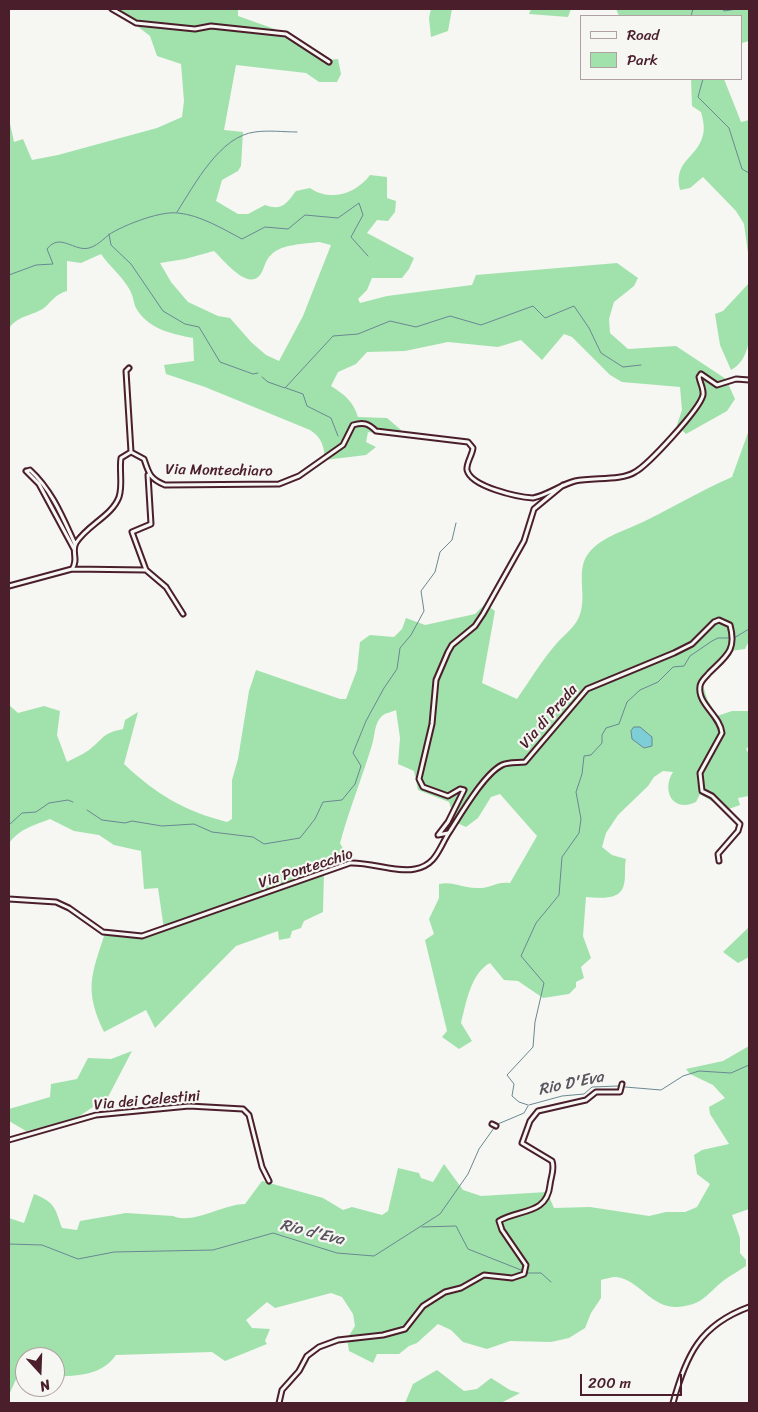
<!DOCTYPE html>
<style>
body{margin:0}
#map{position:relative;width:758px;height:1412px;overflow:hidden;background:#f6f6f2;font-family:Sriracha,sans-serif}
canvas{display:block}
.frame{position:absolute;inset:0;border:10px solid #4a1f2b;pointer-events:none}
.legend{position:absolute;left:580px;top:15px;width:162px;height:65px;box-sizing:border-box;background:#f6f6f2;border:1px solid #b1a0a2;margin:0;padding:6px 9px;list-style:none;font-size:15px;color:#4a1f2b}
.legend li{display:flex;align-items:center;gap:10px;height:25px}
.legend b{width:25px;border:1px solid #b1a0a2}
.north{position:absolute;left:15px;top:1347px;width:50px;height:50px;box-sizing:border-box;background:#f6f6f2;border:1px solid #b1a0a2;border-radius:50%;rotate:160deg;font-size:14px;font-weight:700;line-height:20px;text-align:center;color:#4a1f2b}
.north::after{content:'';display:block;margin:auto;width:18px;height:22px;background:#4a1f2b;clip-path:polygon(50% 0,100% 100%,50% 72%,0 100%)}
.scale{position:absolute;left:580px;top:1374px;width:102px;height:22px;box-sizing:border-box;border:2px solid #4a1f2b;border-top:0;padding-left:6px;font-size:15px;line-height:18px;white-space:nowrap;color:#4a1f2b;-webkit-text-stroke:4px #f6f6f2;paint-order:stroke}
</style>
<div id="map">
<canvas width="758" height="1412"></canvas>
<div class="frame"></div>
<ul class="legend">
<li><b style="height:6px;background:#f6f6f2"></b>Road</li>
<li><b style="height:14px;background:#a1e2ac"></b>Park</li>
</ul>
<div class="north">N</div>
<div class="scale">200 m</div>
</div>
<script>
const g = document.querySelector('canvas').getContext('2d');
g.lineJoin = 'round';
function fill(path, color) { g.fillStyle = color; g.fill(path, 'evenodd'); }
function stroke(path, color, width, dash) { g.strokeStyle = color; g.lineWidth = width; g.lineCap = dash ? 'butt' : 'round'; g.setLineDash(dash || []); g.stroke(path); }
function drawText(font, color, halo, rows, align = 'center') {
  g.font = font + ' Sriracha,sans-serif'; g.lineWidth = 4.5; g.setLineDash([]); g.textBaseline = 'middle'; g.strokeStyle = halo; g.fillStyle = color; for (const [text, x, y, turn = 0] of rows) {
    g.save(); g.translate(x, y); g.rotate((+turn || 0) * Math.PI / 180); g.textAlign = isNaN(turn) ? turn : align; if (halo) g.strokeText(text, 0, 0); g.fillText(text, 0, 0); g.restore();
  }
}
fill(new Path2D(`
 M115,9H238V16L283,32L328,60L338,59L341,74L337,82H319L306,73L236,65L224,130L243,132L241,166L238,171L222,180L216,201L238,214H248L265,205C282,211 286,204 296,191L310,188C330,202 356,194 370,175L387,177V198L396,201L395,212L388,221L377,220L367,233L414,258L409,269L402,278H372L367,290L358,299L360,303L387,296L472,285L476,275L617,263L638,278L634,286L614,302L609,319L610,333L628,349L676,346L726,379L735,399L727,411L686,434L677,425L682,410L680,387L622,382L610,375L572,337L564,334L542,360L521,340L498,347L448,342L405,351L367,352L356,364L338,372L331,386C345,395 353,401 358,417L387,418L401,430L400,436L368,432L366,442L376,447L366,455L325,460C324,446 322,438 310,430L205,387L166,374L164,365L194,361L193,338C172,334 148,329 136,308C133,302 134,296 128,287C121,275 109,266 101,254L81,263L67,261V291C56,294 52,301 44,308C32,316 19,315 9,328V119L14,142L23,139L32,160L58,155L157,128L182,117L184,101L181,64L157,56L150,36ZM319,242L331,245L303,316L279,361L266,355L251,342L230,318L218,316L188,302L171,282L160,263L185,259L214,251C223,259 247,291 260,275C264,270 265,260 271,255C281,244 304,244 319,242Z
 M431,9H452L448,31L431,37L429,18Z
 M531,9H571L568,17L529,14Z
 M616,9H749V41L742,43V16H619Z
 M691,79H724L741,122L749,120V260L744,224L736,211L703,177L690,188L680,190C673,160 697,159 703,135C705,128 703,119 701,112L692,106Z
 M749,283C749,308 758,356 731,370L720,345L715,314L723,311Z
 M749,430V641L745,649L730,651L703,685L707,699L717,716L732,711H749V746L746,749L749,754V796L738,798L740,805L726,810L700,794L696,802C673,813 661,791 673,772L663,771L654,777L648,786L618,815L606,833L602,847L612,855L626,859C624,867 626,876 624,884C621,901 599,898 586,897L583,936L591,958L581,967L584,978L576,982V987L569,994L543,998L518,981L504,980L490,963C471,973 466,1003 461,1023L472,1041L459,1049L442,1037L447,1031L425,940L434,934L429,919L439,898V884C454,881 464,889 479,888C491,888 497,881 510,883L537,836L500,794L491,797L478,818L466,827L448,819L451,808L449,802L418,790L414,771L398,764L400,738L396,710C392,712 385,713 382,716C374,723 375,736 372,745C362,778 349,810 340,843L350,862L324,872L323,912L304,921L301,928L292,931L290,938L279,940L278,931L236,946L155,1028L146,1010L104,1032C84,990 91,976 105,933C128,936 143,937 164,929L158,888L144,889L141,851L114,845L99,835L74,831L50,819C35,825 19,829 9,843V705L18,713L44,706L60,711L57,735L67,762C74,758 82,755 89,750C105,738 100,734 123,729L125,720L138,712L124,764C156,794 184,811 227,822L232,819V780L238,759L249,691L256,670L340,699H346L357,670L360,642L370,635L394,637L402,629L406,618L425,625L475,614L485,604L495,611L482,683L517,699C530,680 542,660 557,643C565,634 574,628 579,617C588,598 575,571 588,554C601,536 628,530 647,520C675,506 702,490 732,477Z
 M749,927V957L738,963L723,952Z
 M749,1046V1209L732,1215L740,1238V1253L746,1260V1266C739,1271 731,1275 723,1281C710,1291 704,1303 685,1306C652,1313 642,1280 616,1277C611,1277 605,1279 601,1280V1298L591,1313L585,1328L569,1338L551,1342L510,1341L487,1349L463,1342L451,1330L438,1324L417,1343L409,1346L399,1354H377L373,1363L349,1351L347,1339L355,1326L353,1314L342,1297L331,1293L275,1308L267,1302L246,1320L252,1328L270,1329L265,1341L267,1344L225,1361L212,1352L116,1355C101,1376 79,1375 55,1377V1357H25V1379L17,1377L9,1395V1218L24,1223L34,1194C55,1202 55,1208 62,1228L77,1230L80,1221L126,1213L173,1216C192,1225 224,1204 245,1204L262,1181L323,1198L343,1210L352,1207L382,1215L388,1211L398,1168L419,1173L421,1178L433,1182L444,1164L463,1190L481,1196L547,1192L554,1208L590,1207L649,1216L666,1212H685L697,1207L710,1184L697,1174L694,1155L702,1150L729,1144L710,1114L709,1107L725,1098L713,1085L690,1074L686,1069L723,1061Z
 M132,1051L108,1097L72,1121L26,1131L9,1121V1109L50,1097L51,1084L77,1079L88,1058L111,1059Z
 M437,1370L464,1391L477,1389L491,1378L510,1390L520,1393L501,1403H405L413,1384Z`), '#a1e2ac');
const water = new Path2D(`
 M634,727H640L652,737V746L644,748L632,739L631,731Z`);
fill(water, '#7dced6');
stroke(water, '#698892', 1);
stroke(new Path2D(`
 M722,9L724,11L737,9
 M691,16L693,9
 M703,79L698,97L729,128L742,169L749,173
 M177,212C195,184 220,136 255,132C269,130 284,132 297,132
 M109,234L111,245L131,264L163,311L185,324L199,327L220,362L253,374L258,373
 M9,275L36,265L53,264L47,249C60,232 74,252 89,248C100,245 106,235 115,231C130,223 161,211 178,213C200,215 223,229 242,239L265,227L288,229L305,215L338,218L359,203L363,215L351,237L368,256
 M262,377L268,382L285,388L333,336L358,334L390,321L416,327L450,316L481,325L533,306L545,318L574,306L589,328L601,353L623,367L641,365
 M286,388L303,394L307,406L331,418L338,436
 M87,810L102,820L125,823L132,821L162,826L194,824L212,832L253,837L264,844L300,838L315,819L323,802L342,800L355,784L361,766L353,753L366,721L384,688L397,669L400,648L411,635L424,611L421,591L435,572L440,552L452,540L456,523
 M9,825L22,813L36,812L49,803L68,800L73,802
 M625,1087L661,1090L683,1076L699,1071L731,1073L749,1065
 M528,1105L519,1102L512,1096L514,1084L507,1075L533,1047L535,1022L544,983L521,956L536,923L559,895L562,857L579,833L581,819L576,792L582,774L584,756L591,755L602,743V735L606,728L619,724L627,702L640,690L658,682L673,667L684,666L690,656L712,641L718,638H734L749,629
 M529,1105L562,1096L584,1094L592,1087L618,1086
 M498,1124L524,1113L528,1106
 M422,1227L456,1226L468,1249L521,1270
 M9,1244L42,1245L78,1259L114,1252L213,1250L273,1233L337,1253L374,1256L440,1214L468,1174L479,1149L494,1128
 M526,1273H541L551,1282`), '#698892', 1);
const street = new Path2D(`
 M112,9L136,23L195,29L211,26L286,34L329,62
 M129,368L126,371L131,452
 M26,471L39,484L74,549
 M27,471L30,470C52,490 63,518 75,544
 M148,475L151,524L132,532L146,570L166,587L183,614
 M72,569L146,570
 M9,586L72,569C79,559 71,552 76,543C87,525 112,516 119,497C123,485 119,470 121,458L131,452L144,459C149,474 150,479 165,485L279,484L299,476L343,445L353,425C363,422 368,423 376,431L468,442L473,448C472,456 466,463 467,470C471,487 518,497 533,498C548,495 560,485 575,481C593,477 621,481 635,472C648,465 700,409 703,395C704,389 700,383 699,377L701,374L717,385L736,379L749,380
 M448,833L438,835L448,822L464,790L460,789L448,796L423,787L419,779L432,724L436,680L448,652L452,645L475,626L483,614L524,541L534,509L563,485
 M9,899L56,902L69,908L103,932L142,936L350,863C370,862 398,873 415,869C437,865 439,847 450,831C461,814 484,774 502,765C508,762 518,763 525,762L587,689L674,653L692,644L714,622L719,620L730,625C737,651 726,656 709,673C706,677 701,680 700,686C697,704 720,715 722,733L700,773L702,791L712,796L740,824L738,831L718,854L719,861
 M492,1124L496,1126
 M9,1140L96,1115L189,1106L243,1109L249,1115L262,1167L269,1181
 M279,1403L282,1390L299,1371L307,1356L319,1347L338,1340L383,1335L405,1329L423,1306L445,1292L461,1288L484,1275L512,1278L524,1274L526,1265L502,1230L499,1221C519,1209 547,1215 550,1185C551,1176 555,1169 552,1161L522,1143L530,1121L538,1111L586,1100L596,1092H620L622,1084
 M673,1403C686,1355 700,1325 749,1307`);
stroke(street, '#4a1f2b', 7);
stroke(street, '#f6f6f2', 3);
drawText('15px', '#4a1f2b', '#f6f6f2', [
 ["Via Montechiaro",219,471,1],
 ["Via di Preda",549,717,-49],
 ["Via Pontecchio",306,869,-18],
 ["Via dei Celestini",147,1101,-5]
]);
drawText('italic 16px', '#59545e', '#f6f6f2', [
 ["Rio D'Eva",571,1084,-12],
 ["Rio d'Eva",312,1233,14]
]);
</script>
